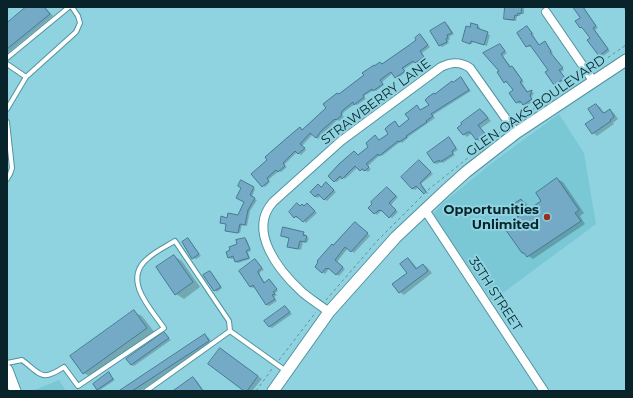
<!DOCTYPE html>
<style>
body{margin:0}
#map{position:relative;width:633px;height:398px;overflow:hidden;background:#90d3e0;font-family:Montserrat,sans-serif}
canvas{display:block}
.frame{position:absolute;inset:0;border:8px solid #08242a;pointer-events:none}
</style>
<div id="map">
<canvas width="633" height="398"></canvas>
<div class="frame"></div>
</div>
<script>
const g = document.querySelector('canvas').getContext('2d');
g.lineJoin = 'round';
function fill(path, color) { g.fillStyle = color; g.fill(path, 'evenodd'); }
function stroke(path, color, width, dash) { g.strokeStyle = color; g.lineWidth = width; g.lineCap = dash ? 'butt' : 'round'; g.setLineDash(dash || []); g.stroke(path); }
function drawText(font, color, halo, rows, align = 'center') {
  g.font = font + ' Montserrat,sans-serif'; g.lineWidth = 4; g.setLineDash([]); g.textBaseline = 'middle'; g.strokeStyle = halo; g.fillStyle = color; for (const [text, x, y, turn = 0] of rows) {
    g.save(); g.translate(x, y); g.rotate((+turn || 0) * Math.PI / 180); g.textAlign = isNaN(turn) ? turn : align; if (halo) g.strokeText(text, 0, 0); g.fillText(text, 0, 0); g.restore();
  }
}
fill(new Path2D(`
 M559,114L584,153L596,224L492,301L433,214L443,203L497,159Z
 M59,380L66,391H32Z`), '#7ac7d6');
fill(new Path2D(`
 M27,7H45L53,16L8,53L7,24Z
 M506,7H524V14H520V16H517L516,21L507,20L505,19Z
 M574,7H586L584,8L598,28L595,30L610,51L602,57L599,55L591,38L583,28L580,27L582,18Z
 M623,7H626V12Z
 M445,23L448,25L454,34L449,37L450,39L448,41L449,43L442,47L440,45Z
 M478,26L480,27L479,30L490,35L487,46L473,41L472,44L465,42L471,29Z
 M527,27L534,34L533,35L540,46L545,42L547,44L553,53L551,54L564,70L561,72L566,79L557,85L555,84L549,70L532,46L529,47L527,46Z
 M420,35L430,47L422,53L425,58L418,64L415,62L404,69L406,72L398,78L393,73L382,82L384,85L376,91L374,90L364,96L366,99L357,105L355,104L344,112L342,115L344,117L339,121L337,120L318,139L313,134L302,146L306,150L301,155L297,152L284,165L287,167L281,172L279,171L268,180L270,182L265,187L252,174L300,128L303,130L339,95L417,40Z
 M500,45L507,53L503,56L511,67L514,68L524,82L522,83L528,92H532L534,93L531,98L533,101L526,106L522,102L519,104L517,102L514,90L508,82L507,83L504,82L500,71Z
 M461,78L471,91L433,115L435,118L408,137V138L402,143L400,142L382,156L380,155L368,166L371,169L368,172L365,170L363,171L358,167L345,179L342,177L337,182L334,181L354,152L359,156L369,147L375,137L380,141L389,134L395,123L400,127L410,119L417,107L421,111L430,105L436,95Z
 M596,105L600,107L605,114L610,110L614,113L618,119L613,123L614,124L597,136L593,133L587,125L595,118Z
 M480,110L484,112L491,121L481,128L488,136L481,142L477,140L472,133L467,137L463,134Z
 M449,138L458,150L453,153L455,155L443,163L441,162L437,164L434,163Z
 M419,161L433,174L421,184L428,193L427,194L419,187L415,190L413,189L402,177Z
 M557,179L563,182L584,213L580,216L585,224L533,259L523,252V214L521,200L526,203L531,210L543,201Z
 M242,182L255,189L252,197L257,200L250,211L247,226L242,225L240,233L228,231L227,225L222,222L228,219L239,216L245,201Z
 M326,183L336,192L327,201L320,196L318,198L316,197L311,192L322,188Z
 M388,188L398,197L391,205L398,212L392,218L381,211L377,215L370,208Z
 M298,204L301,206L305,207L307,204L317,213L306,223L299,217L297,218L295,217Z
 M358,225L370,236L354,253L348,248L337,262L345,269L339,276L331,270L329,269L325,274L322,272L333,246Z
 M303,233L306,235L305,237L309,238L307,243L303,242L301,250L290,247L289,238Z
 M188,239L190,241L201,256L196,259L193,258Z
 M245,239L247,240L251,251L248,252L250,259L238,263L236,262L234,258L232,259L229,258L227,252Z
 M174,256L182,261L200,287L184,299L176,294Z
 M409,259L412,262L418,269L423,265L427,267L432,273L404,295L400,292L394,284L409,273Z
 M256,261L264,270L260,272V275L265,283L269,280L272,282L278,291L275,293L277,295L274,297L277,301L269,306L267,305L255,287L253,288L251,287Z
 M210,272L212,273L222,288L217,292L215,290Z
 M285,307L292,314L272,328L270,327Z
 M134,312L142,316L155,333L92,378L84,373Z
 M164,333L171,340L134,366L131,365Z
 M205,335L209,338L212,343L140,391H121Z
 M224,351L262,379L252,391H246Z
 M109,374L115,380L100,390L98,389Z
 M193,378L197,381L204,391H174Z`), '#0003');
const building = new Path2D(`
 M26,7H44L50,14L7,49V23Z
 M505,7H522L521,14L518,13L517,16L515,15L514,20L504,19Z
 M573,7H583L596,26L593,28L608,49L599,56L587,40L590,38L584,30L581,27L580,28L575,21L580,18Z
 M445,22L452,33L447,35L448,38L446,39L447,42L439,46L430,31Z
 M471,23L478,25L477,28L488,32L484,45L471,41L470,44L462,41L466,26L470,27Z
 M527,26L532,33L531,34L539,45L545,41L549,48L551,51L550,52L563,68L559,70L565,78L554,85L545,72L548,70L530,45L526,47L517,33Z
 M420,34L428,45L420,51L424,57L415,63L413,61L402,68L405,71L395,78L391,72L380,80L383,84L373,91L372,89L363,95L364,97L354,105L353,102L342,111L341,113L342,115L336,120L335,119L321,131L316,138L310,133L300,144L305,148L298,154L295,151L283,163L285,166L278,172L276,170L267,178L269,181L262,187L251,174L267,160L265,157L288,137L300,127L302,130L326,108L323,104L337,93L339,94L364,75L362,73L374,65V66L380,62L382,64L408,46L416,40L415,38Z
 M500,44L505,51L501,54L510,67L512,66L522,80L520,82L527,92L532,90L530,96L532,99L523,105L520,101L516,103L509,93L513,90L506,81L504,83L497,72L499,71L483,53Z
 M461,77L469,90L431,114L433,116L426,121L427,122L406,136L407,137L399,142L398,141L379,156L378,154L366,164L369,167L365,171L362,169L360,171L355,166L342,179L340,176L334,182L328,176L339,164L354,151L358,155L368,147L366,143L375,135L379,140L388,134L385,129L388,126L395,121L399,127L409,119L405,114L408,112L417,105L420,110L429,105L425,100L428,97L434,93L435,94L452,81L453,82Z
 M596,104L602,112L604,113L610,109L614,117L610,120L611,121L592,134L585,124L594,118L588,109Z
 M480,109L488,118L478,125L485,134L476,140L470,132H468L463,135L457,128L462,124L461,123Z
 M449,137L456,148L452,151L453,154L440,162L439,160L434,163L427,153Z
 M419,160L431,172L420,183L426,192L424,194L416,186L412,189L401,177Z
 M557,178L579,210L575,213L581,221L527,257L524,253H522L503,226L522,214L515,203L521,199L528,210L541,201L536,193Z
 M241,180L254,187L250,195L255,198L248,210L245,225L240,224L238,233L225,231L226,224L220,223L221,216L227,218L228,213L238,215L244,202L236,198L241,188L238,186Z
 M326,182L334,190L324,200L318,194L315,197L310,192L318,184L321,187Z
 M387,187L396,196L389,203L396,210L389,218L381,210L380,211L379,210L374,214L368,208L372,204L371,202Z
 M297,203L300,206L302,204L304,206L307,203L315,211L303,222L296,216L294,218L289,212Z
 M355,222L368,233L351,252L345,247L335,260L343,267L336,275L328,268L327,269L326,268L322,273L315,267L318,262L317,261L332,244L333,245Z
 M283,227L304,232L303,235L307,236L305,242L300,241L298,249L287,247L289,238L281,236Z
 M188,238L199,254L192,259L182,242Z
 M245,238L250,249L246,251L249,258L235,262L233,256L228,258L226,252L230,250L229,247L237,244L236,240Z
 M174,255L193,282L175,295L156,267Z
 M408,258L416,269L423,264L428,271L399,293L392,284L407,273L400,264Z
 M255,259L262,268L258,271V273L264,283L269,279L277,289L273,292L275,294L272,295L275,299L266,305L253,285L250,287L239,271Z
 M210,271L221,287L214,291L203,275Z
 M285,306L290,312L269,327L264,321Z
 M134,310L147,328L83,374L70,356Z
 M164,332L169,338L131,365L126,359Z
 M205,334L209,341L132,391H119Z
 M220,348L258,376L247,391H244L208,364Z
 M109,372L113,379L97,390L93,384Z
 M193,377L203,391H173Z`);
fill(building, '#75aac6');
stroke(building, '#457a94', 1);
const lane = new Path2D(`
 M7,58L69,7
 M7,64L26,77
 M7,109L26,77L76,32L80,23L78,16L72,7
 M7,122L12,168L10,174L7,179
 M7,363L22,360C42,375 41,382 64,367L78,386L164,328C151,309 123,281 146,260C154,252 165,247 175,241L229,321L230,331
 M146,391L230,331L286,371`);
const street = new Path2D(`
 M546,12L594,82
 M425,210L544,391
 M329,312C320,305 310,299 302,292C279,271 247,231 273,202L341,141L441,67C451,62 460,61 470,68L516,133`);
const secondary = new Path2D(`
 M7,370L15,391
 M273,391L329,312L396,237L445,191L466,172L516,133L626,60`);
stroke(lane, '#5193a0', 6);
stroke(street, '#5193a0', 10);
stroke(secondary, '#5193a0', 13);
stroke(new Path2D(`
 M593,68L626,45
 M517,120L581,77
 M326,300L377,241L429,189L503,130
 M279,360L316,312
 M256,391L272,369`), '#5c909a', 1, [3, 3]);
stroke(lane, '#fff', 4);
stroke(street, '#fff', 8);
stroke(secondary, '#fff', 11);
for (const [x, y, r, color] of [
 [547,217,4,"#982e1d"]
]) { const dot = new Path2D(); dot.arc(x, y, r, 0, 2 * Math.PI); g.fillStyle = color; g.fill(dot); stroke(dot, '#90d3e0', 1.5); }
drawText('13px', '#08242a', '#90d3e0', [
 ["STRAWBERRY LANE",376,102,-37],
 ["GLEN OAKS BOULEVARD",536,106,-35],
 ["35TH STREET",495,294,57]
]);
drawText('bold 13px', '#08242a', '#90d3e0', [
 ["Opportunities",539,210],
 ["Unlimited",539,225]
], 'right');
</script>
